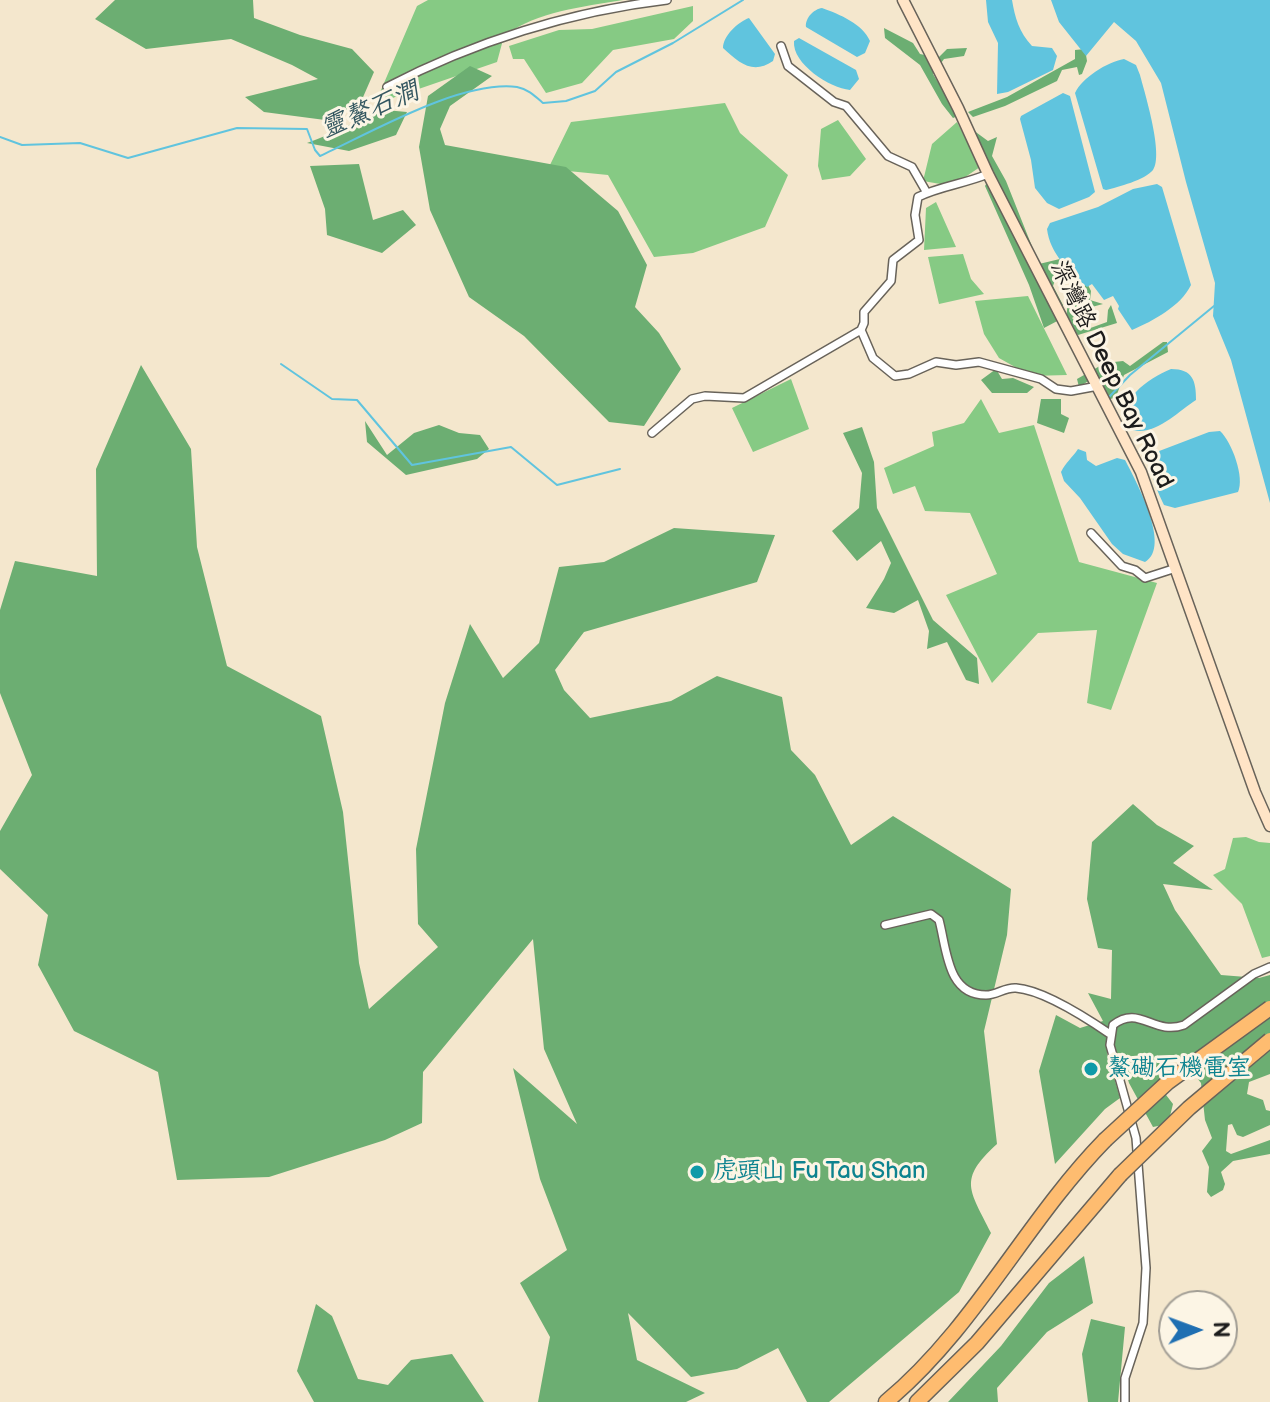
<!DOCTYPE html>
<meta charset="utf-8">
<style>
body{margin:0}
#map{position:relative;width:1270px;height:1402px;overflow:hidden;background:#f4e7cd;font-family:"Balsamiq Sans",sans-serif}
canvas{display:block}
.north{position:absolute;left:1158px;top:1290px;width:80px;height:80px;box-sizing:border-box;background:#fcf5e5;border:2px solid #a29e95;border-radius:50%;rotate:89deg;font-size:22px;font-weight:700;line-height:32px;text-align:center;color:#1c1c1c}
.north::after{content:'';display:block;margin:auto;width:28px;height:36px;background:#1f6fb2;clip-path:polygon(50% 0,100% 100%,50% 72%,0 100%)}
</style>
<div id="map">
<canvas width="1270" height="1402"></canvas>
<div class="north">N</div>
</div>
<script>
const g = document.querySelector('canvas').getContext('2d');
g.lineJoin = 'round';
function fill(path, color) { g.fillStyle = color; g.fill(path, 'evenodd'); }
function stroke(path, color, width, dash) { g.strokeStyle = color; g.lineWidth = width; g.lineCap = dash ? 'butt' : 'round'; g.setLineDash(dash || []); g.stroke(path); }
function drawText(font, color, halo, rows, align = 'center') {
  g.font = font + ' "Balsamiq Sans","LXGW WenKai TC",sans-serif'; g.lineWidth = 6; g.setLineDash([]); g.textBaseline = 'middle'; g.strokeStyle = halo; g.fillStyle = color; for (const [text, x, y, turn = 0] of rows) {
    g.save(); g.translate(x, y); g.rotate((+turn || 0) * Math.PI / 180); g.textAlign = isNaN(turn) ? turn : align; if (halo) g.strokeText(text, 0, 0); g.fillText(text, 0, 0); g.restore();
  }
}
fill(new Path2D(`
 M428,0H623C582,7 538,11 504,36L497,62L375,104L417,6Z
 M693,6V21L674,39L613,50L582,83L546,93L524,59H513L509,46L559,30L592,29Z
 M725,103L740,133L788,175L765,227L693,253L654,257L608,175L548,169L571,122Z
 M838,120L866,159L850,176L822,180L818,166L821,129Z
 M957,122L980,167L952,186L923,181L932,144Z
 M936,202L956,247L924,250L926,208Z
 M963,254L971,279L984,294L939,304L928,257Z
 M1028,296L1067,375L1031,376L999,358L984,334L975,301Z
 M791,379L809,429L753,452L732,408Z
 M981,399L999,433L1034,425L1079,562L1157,583L1111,710L1087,703L1097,630L1038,633L992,683L946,595L997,574L970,513L925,511L915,486L893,494L884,468L934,446L932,432L964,423Z
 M1246,837L1259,842L1270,843V956L1262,958L1242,904L1213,875L1225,869L1233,838Z`), '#86ca84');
fill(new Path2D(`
 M115,0H253L254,18L300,35L352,49L374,72L360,104L325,120L264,112L245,97L318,79L292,65L231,39L146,49L95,19Z
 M884,28L913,43L920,54L938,58L947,49L967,48L964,56L944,59L933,74L958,116L953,118L942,104L920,65L885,38Z
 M1085,49L1087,61L1082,74L1079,75L1077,67L1062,70L1057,81L1005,106L973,117L968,112L1007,97L1075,59V50Z
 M470,66L492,76L450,106L440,129L445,145L566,167L618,211L647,265L635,307L659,333L681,369L644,426L609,422L524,336L469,297L430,210L419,147L428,96Z
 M385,110L407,112L396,135L349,151L307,143C334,134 358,119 385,110Z
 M973,130L988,141L997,137L992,156L1006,181L1039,264L1064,258L1070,263L1057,274L1053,286L1063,305V318L1044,328L1029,285L985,186L992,173Z
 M359,164L373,220L403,210L416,225L382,253L327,235L325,209L310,166Z
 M1087,283L1091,291L1090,300L1103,304L1088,308L1072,318L1085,330L1107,322L1108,310L1111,305L1117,323L1078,335L1066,321L1069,289L1079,291Z
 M1163,342H1167L1168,352L1124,375L1116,397L1108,400L1093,378L1079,387L1077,379L1105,363L1123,361L1130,366Z
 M141,365L191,449L197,547L227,666L321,716L343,812L359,963L369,1009L438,947L418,924L416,849L445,703L470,624L503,678L539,643L559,567L604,562L674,528L775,535L757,582L584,632L555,670L564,690L590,718L671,701L717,676L782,697L791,750L815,775L851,845L893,816L1011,889L1007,935L984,1031L997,1144C957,1180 970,1190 991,1233L959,1292L829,1402H807L778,1348L737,1369L691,1377L628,1313L637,1360L705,1393L686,1402H538L550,1337L520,1283L567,1250L540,1179L513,1068L577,1124L544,1049L533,939L423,1072L422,1123L385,1140L269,1177L177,1180L158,1072L74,1031L38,965L48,915L0,869V831L32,775L0,693V610L15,561L97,576L96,469Z
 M996,369L1002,379L1013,378L1034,387L1027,393H992L981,380Z
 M1041,399H1061V414L1069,418L1064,433L1037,423Z
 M365,421L387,455L414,433L439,425L459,433L480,435L489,449L477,459L406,475L367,442Z
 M862,427L874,462L877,508L933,620L977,658L979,684L966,680L947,642L927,649L929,631L918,600L894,613L866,608L884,579L891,563L881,541L857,561L832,531L859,508L862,473L843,433Z
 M1133,804L1157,825L1194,846L1173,863L1213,890L1163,884L1175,910L1221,975L1259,978L1270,975V1074L1249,1082L1247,1094L1263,1100L1266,1110L1270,1111V1125L1243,1137L1237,1135L1232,1124L1228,1125L1226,1151L1231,1154L1270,1140V1154L1233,1161L1221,1172L1225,1184L1223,1190L1211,1197L1207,1192L1209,1167L1202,1151L1212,1138L1205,1120L1201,1083L1179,1055L1157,1069L1163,1091L1173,1104L1168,1124L1153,1127L1129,1083L1120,1053H1107L1120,1098L1105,1109L1055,1164L1039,1071L1056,1015L1080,1028L1103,1021L1088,993L1111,999L1112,950L1098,948L1087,899L1092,842Z
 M1084,1256L1093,1303L1047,1332L997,1388L998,1402H948L1001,1346L1049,1283Z
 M316,1304L332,1316L358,1379L388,1385L411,1360L452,1354L484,1402H314L297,1371Z
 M1091,1319L1125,1327L1118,1402H1088L1082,1354Z`), '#6cae72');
fill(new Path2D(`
 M986,0H1012C1015,18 1019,32 1032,46L1052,48L1057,56L1053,70L1008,92L997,94L998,43L988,22Z
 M1051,0H1270V503L1231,360L1213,316L1215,283L1186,182L1161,83L1136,41L1114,22L1086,56L1059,22Z
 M822,8C839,14 863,24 870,41L865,53L857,57L806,27C805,18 814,9 822,8Z
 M749,18L775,54L773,61C753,75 739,63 723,48C723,36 738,22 749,18Z
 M799,38L856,70L859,79L850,90C830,88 792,64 794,41Z
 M1124,59L1136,65L1140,75C1145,94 1164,155 1153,170C1145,180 1118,187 1106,190L1103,189L1075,93C1082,78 1107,62 1124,59Z
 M1063,93L1070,96L1095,192L1089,197L1059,209L1047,203L1035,188L1031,160L1020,119L1021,116Z
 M1157,184L1162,187L1191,285C1181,306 1153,321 1132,330L1118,309L1119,306L1113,296L1104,300L1092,284L1087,287C1069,271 1050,254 1047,229L1050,223L1098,207L1133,189Z
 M1171,369C1193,369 1196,381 1196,400C1177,412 1152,440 1127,428C1117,400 1147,379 1171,369Z
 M1220,431C1232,442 1245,478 1238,492L1175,508L1164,505C1156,488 1148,471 1154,453L1209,432Z
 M1078,449L1086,452L1087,460L1096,466L1117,458L1125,460C1136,481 1172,547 1145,562L1123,554L1112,544L1080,498L1064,481L1061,472C1066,462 1072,458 1078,449Z`), '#60c4de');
stroke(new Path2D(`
 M0,137L22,145L80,143L128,158L237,128L307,129L315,150L320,156C372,132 461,80 517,87C528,89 535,96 543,103L566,101L595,91L616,72L673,43L743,0
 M281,364L332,399L357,400L412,465L511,447L557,485L620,469
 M1109,397L1130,375L1214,306`), '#60c4de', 2);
const street = new Path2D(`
 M781,46L788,66L834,102L846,106L888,156L912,167L927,193
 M387,87C473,42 571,11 667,0
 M861,330L873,358L895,376L909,374L936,362L956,365L979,362L1041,379L1056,389L1071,391L1098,386
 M652,433L692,399L705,396L744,398L861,330L864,323V312L891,281L893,260L919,240L915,215L918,197C940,186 964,184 988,174
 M1091,533L1122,566L1135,570L1145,578L1176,568
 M885,925L931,914L939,920C947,950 947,995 986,995C997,995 1005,987 1016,988C1043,990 1088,1019 1110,1034
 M1125,1402V1378L1143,1323L1146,1268L1136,1138L1110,1045L1113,1025C1139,1004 1154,1036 1184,1025L1254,974L1270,967`);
const secondary = new Path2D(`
 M903,0L958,108L988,174L1141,472L1255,792L1270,826`);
const highway = new Path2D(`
 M886,1402C975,1328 1025,1222 1105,1140
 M917,1402L977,1343L1120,1175`);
stroke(street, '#68635a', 10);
stroke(secondary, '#68635a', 13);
stroke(highway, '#68635a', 17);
stroke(street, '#fff', 7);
stroke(secondary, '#ffe4c6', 10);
stroke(highway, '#febc70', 14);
const highwayBridge = new Path2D(`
 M1105,1140L1168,1082L1270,1008
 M1120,1175L1189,1108L1270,1040`);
stroke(highwayBridge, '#68635a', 17, []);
stroke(highwayBridge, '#febc70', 14);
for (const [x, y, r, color] of [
 [1091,1069,8,"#0f9aa8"],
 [697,1172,8,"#0f9aa8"]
]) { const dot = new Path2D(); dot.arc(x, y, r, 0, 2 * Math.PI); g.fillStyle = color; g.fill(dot); stroke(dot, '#fcf5e5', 3); }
drawText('24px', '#1c1c1c', '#fcf5e5', [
 ["深灣路 Deep Bay Road",1111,375,64]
]);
drawText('24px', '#0d838f', '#fcf5e5', [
 ["鰲磡石機電室",1107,1069],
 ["虎頭山 Fu Tau Shan",713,1172]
], 'left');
drawText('italic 26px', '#345760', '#fcf5e5', [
 ["靈鰲石澗",370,111,-23]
]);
</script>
